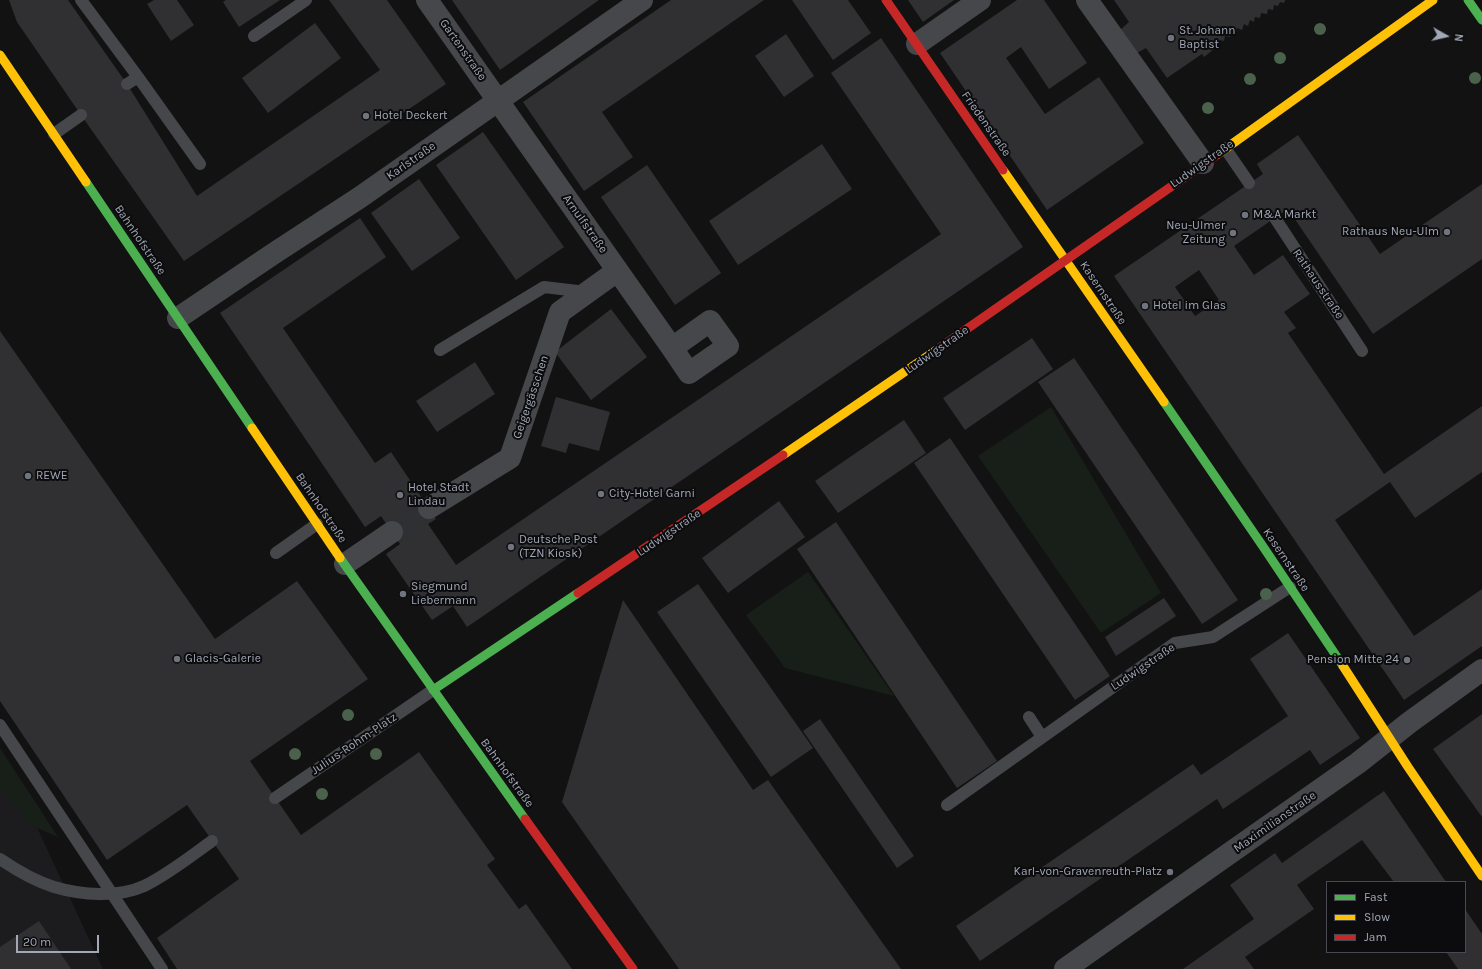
<!DOCTYPE html>
<meta charset="utf-8">
<style>
body{margin:0}
#map{position:relative;width:1482px;height:969px;overflow:hidden;background:#121212;font-family:Karla,sans-serif}
canvas{display:block}
.legend{position:absolute;left:1326px;top:881px;width:140px;height:72px;box-sizing:border-box;background:#0c0c0e;border:1px solid #484a51;margin:0;padding:5px 7px;list-style:none;font-size:12px;color:#a2a8b5}
.legend li{display:flex;align-items:center;gap:8px;height:20px}
.legend b{width:20px;border:1px solid #484a51}
.north{position:absolute;left:1426px;top:16px;width:40px;height:40px;-webkit-text-stroke:3px #0c0c0e;paint-order:stroke;rotate:98deg;font-size:11px;font-weight:700;line-height:16px;text-align:center;color:#a2a8b5}
.north::after{content:'';display:block;margin:auto;width:14px;height:18px;background:#a2a8b5;clip-path:polygon(50% 0,100% 100%,50% 72%,0 100%)}
.scale{position:absolute;left:16px;top:935px;width:83px;height:18px;box-sizing:border-box;border:2px solid #a2a8b5;border-top:0;padding-left:5px;font-size:12px;line-height:14px;white-space:nowrap;color:#a2a8b5;-webkit-text-stroke:3px #0c0c0e;paint-order:stroke}
</style>
<div id="map">
<canvas width="1482" height="969"></canvas>
<ul class="legend">
<li><b style="height:5px;background:#4caf50"></b>Fast</li>
<li><b style="height:5px;background:#ffc107"></b>Slow</li>
<li><b style="height:5px;background:#c62828"></b>Jam</li>
</ul>
<div class="north">N</div>
<div class="scale">20 m</div>
</div>
<script>
const g = document.querySelector('canvas').getContext('2d');
g.lineJoin = 'round';
function fill(path, color) { g.fillStyle = color; g.fill(path, 'evenodd'); }
function stroke(path, color, width, dash) { g.strokeStyle = color; g.lineWidth = width; g.lineCap = dash ? 'butt' : 'round'; g.setLineDash(dash || []); g.stroke(path); }
function drawText(font, color, halo, rows, align = 'center') {
  g.font = font + ' Karla,sans-serif'; g.lineWidth = 4; g.setLineDash([]); g.textBaseline = 'middle'; g.strokeStyle = halo; g.fillStyle = color; for (const [text, x, y, turn = 0] of rows) {
    g.save(); g.translate(x, y); g.rotate((+turn || 0) * Math.PI / 180); g.textAlign = isNaN(turn) ? turn : align; if (halo) g.strokeText(text, 0, 0); g.fillText(text, 0, 0); g.restore();
  }
}
fill(new Path2D(`
 M0,770L34,821L103,969H0Z`), '#1c1c1e');
fill(new Path2D(`
 M1051,407L1161,593L1101,633L978,456Z
 M808,572L894,696L785,668L746,615Z
 M0,748L58,837L32,826L9,800L0,786Z`), '#181f19');
fill(new Path2D(`
 M9,0H68L127,84L197,196L380,70L329,0H387L446,84L184,261L81,115L17,22Z
 M154,0H177L194,25L171,41L147,4Z
 M226,0H280L239,27L223,2Z
 M452,0H599L500,70Z
 M671,0H764L602,112L633,157L584,191L523,102Z
 M792,0H848L871,33L833,60Z
 M908,0H954L923,22Z
 M1017,0H1044L1087,63L1049,89L1021,47L1006,58L1045,114L1099,77L1144,143L1047,210L940,53Z
 M1114,0H1285L1284,3L1280,2L1278,6L1274,5L1273,10L1268,9L1267,14L1261,13L1260,18L1255,17L1254,22L1250,20L1248,26L1244,24L1242,30L1237,28L1236,33L1231,32L1230,37L1225,36L1224,41L1219,40L1220,43L1213,47L1214,49L1204,57L1202,54L1167,78L1146,48L1137,53L1119,31L1129,22Z
 M315,23L341,58L268,113L242,78Z
 M786,34L814,76L784,97L755,56Z
 M881,38L1023,247L467,627L453,606L432,620L386,554L400,544L381,516L365,527L220,313L360,218L386,257L283,328L375,463L391,452L436,519L428,524L456,565L941,234L831,73Z
 M483,132L564,247L516,280L436,165Z
 M1298,135L1380,254L1482,184V259L1373,334L1288,209L1234,246L1254,275L1283,255L1310,294L1284,312L1296,328L1288,333L1384,474L1482,406V472L1415,518L1390,482L1335,520L1414,636L1482,589V646L1404,700L1114,276L1263,174L1257,164ZM1199,270L1219,300L1195,316L1175,287Z
 M822,144L852,189L738,265L709,221Z
 M647,165L721,273L675,305L601,197Z
 M419,179L460,238L412,271L371,213Z
 M611,309L647,357L591,400L555,352Z
 M0,331L215,639L297,581L368,679L250,761L301,835L419,752L495,859L487,865L519,909L526,904L572,969H177L157,938L239,879L187,805L107,860L0,701Z
 M1032,338L1053,369L965,430L943,398Z
 M1074,358L1238,600L1202,624L1038,382Z
 M475,362L495,394L437,432L416,401Z
 M556,397L610,412L599,451L569,443L566,453L541,446Z
 M904,420L926,453L838,513L815,481Z
 M950,438L1110,676L1075,700L914,463Z
 M779,501L805,537L728,593L702,558Z
 M836,522L997,761L957,788L797,549Z
 M698,584L813,748L771,777L657,612Z
 M1164,598L1176,616L1116,656L1105,637Z
 M623,600L753,790L768,780L901,969H679L562,802Z
 M1288,633L1360,738L1320,765L1310,750L1223,809L1217,799L980,961L956,926L1193,764L1201,775L1288,716L1250,659Z
 M1482,714V817L1433,749Z
 M820,719L914,856L897,868L803,731Z
 M1384,791L1446,882H1394L1362,840L1297,885L1314,909L1245,957L1254,969H1183L1254,919L1230,885L1275,853L1282,863Z
 M1465,909L1482,934V969H1458L1446,952H1465Z
 M39,921L71,969H0V947Z`), '#303032');
stroke(new Path2D(`
 M392,532L429,508`), '#2f3033', 22, [22, 11]);
stroke(new Path2D(`
 M81,0L138,77L127,84
 M254,36L306,0
 M138,77L200,164
 M54,134L81,115
 M1225,148L1249,183
 M1275,218L1362,351
 M440,350L544,287L586,292
 M276,553L317,524
 M1029,717L1042,737
 M0,725L162,969
 M275,798L433,690
 M947,805L1175,643L1213,637L1290,587
 M0,859C16,870 35,881 54,887C81,895 118,898 144,886C167,875 191,856 212,841`), '#46474b', 12);
stroke(new Path2D(`
 M427,0C509,116 590,232 672,348L689,373L728,346L710,321L672,348
 M1087,0L1203,163
 M917,44L980,0
 M178,318L276,252L359,198L642,0
 M429,508L510,458L560,312L617,271
 M345,564L392,532
 M1065,969L1358,763L1410,722L1482,670`), '#46474b', 22);
stroke(new Path2D(`
 M1468,0L1482,20
 M86,182L252,428
 M1164,402L1264,548L1343,666
 M340,558L525,819
 M433,690L578,593`), '#4caf50', 9);
stroke(new Path2D(`
 M0,55L86,182
 M1218,154L1433,0
 M1003,170L1164,402
 M252,428L340,558
 M783,455L938,349
 M1343,666L1408,767L1482,876`), '#ffc107', 9);
stroke(new Path2D(`
 M886,0L1003,170
 M938,349L1218,154
 M578,593L783,455
 M525,819L633,969`), '#c62828', 9);
g.fillStyle = '#4a614b';
for (const [x, y] of [
 [1320,29],
 [1280,58],
 [1475,78],
 [1250,79],
 [1208,108],
 [1266,594],
 [348,715],
 [295,754],
 [376,754],
 [322,794]
]) { g.beginPath(); g.arc(x, y, 6, 0, 2 * Math.PI); g.fill(); }
for (const [x, y, r, color] of [
 [1171,38,4,"#70747c"],
 [366,116,4,"#70747c"],
 [1245,215,4,"#70747c"],
 [1447,232,4,"#70747c"],
 [1233,233,4,"#70747c"],
 [1145,306,4,"#70747c"],
 [28,476,4,"#70747c"],
 [601,494,4,"#70747c"],
 [400,495,4,"#70747c"],
 [511,547,4,"#70747c"],
 [403,594,4,"#70747c"],
 [177,659,4,"#70747c"],
 [1407,660,4,"#70747c"],
 [1170,872,4,"#70747c"]
]) { const dot = new Path2D(); dot.arc(x, y, r, 0, 2 * Math.PI); g.fillStyle = color; g.fill(dot); stroke(dot, '#0c0c0e', 1.5); }
drawText('12px', '#a2a8b5', '#0c0c0e', [
 ["St. Johann",1179,31],
 ["Baptist",1179,45],
 ["Hotel Deckert",374,116],
 ["M&A Markt",1253,215],
 ["Neu-Ulmer",1225,226,"right"],
 ["Zeitung",1225,240,"right"],
 ["Rathaus Neu-Ulm",1439,232,"right"],
 ["Hotel im Glas",1153,306],
 ["REWE",36,476],
 ["Hotel Stadt",408,488],
 ["Lindau",408,502],
 ["City-Hotel Garni",609,494],
 ["Deutsche Post",519,540],
 ["(TZN Kiosk)",519,554],
 ["Siegmund",411,587],
 ["Liebermann",411,601],
 ["Glacis-Galerie",185,659],
 ["Pension Mitte 24",1399,660,"right"],
 ["Karl-von-Gravenreuth-Platz",1162,872,"right"]
], 'left');
drawText('12px', '#a2a8b5', '#0c0c0e', [
 ["Gartenstraße",463,50,55],
 ["Friedenstraße",986,124,55],
 ["Karlstraße",411,161,-35],
 ["Ludwigstraße",1202,164,-35],
 ["Arnulfstraße",585,224,55],
 ["Bahnhofstraße",140,240,56],
 ["Rathausstraße",1318,284,56],
 ["Kasernstraße",1103,293,56],
 ["Ludwigstraße",937,350,-35],
 ["Geigergässchen",531,397,-71],
 ["Bahnhofstraße",321,508,56],
 ["Ludwigstraße",669,533,-34],
 ["Kasernstraße",1286,560,56],
 ["Ludwigstraße",1143,667,-34],
 ["Julius-Rohm-Platz",354,744,-34],
 ["Bahnhofstraße",507,773,54],
 ["Maximilianstraße",1275,822,-35]
]);
</script>
